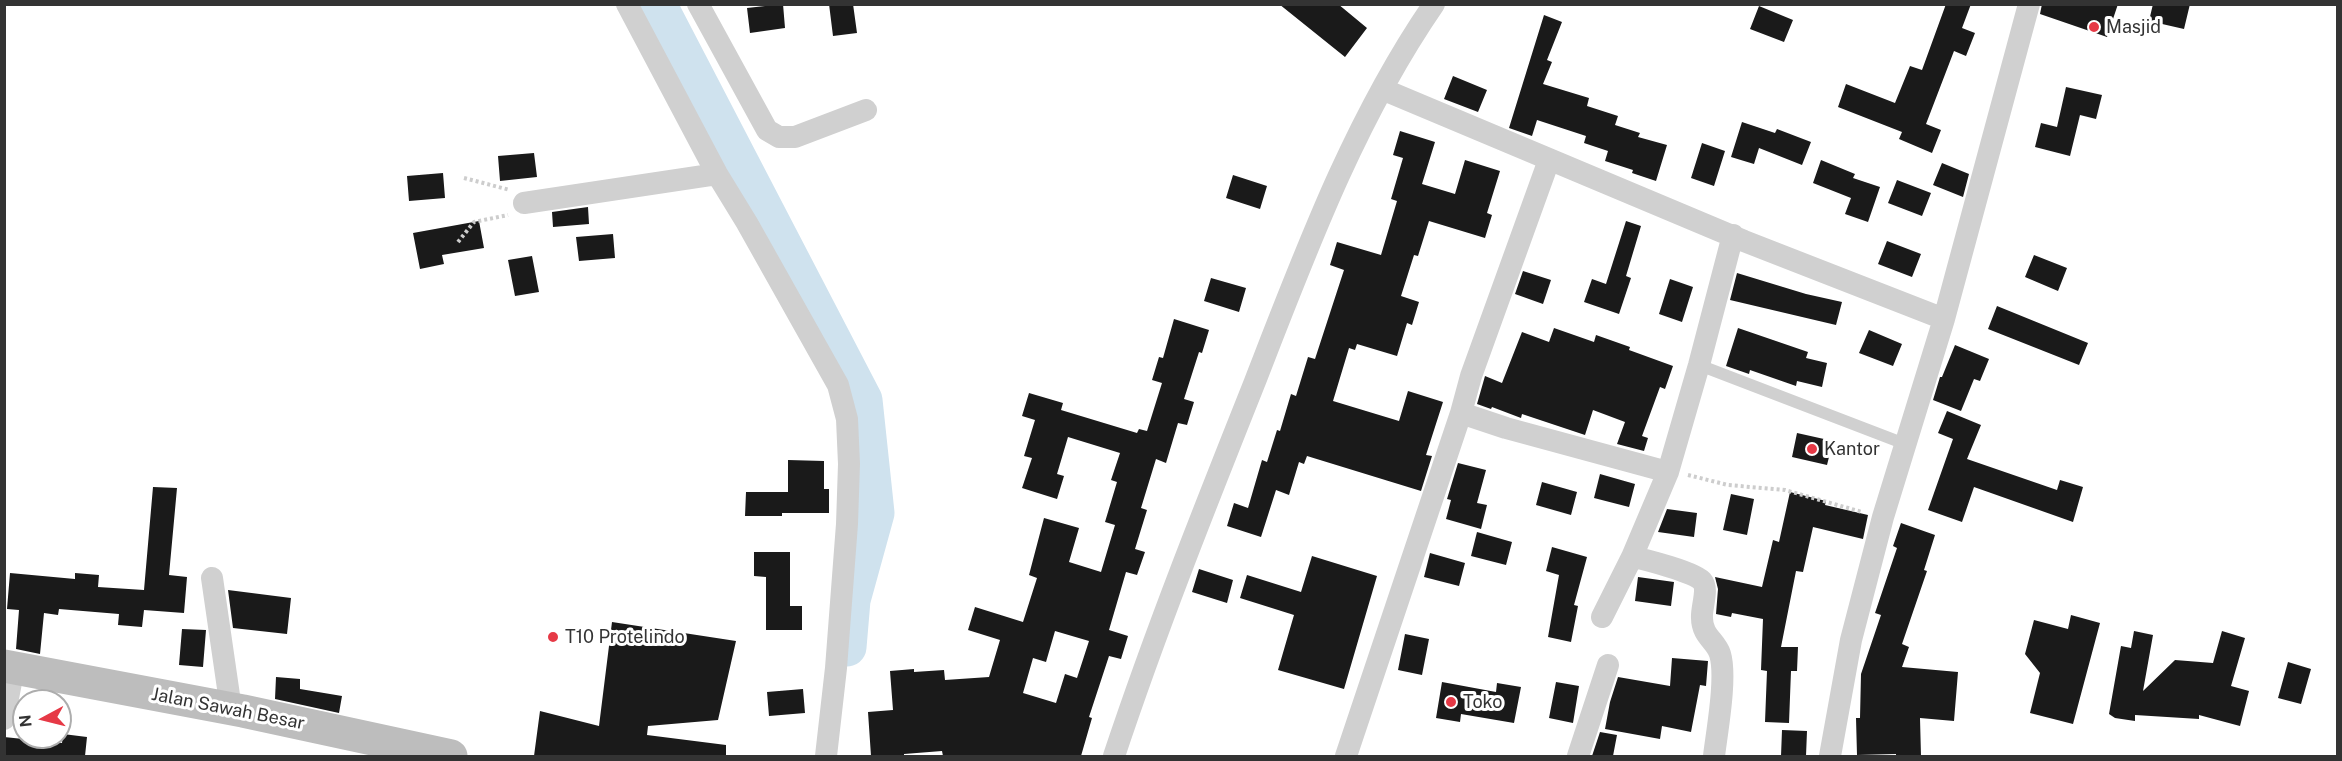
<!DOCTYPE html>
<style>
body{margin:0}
#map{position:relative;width:2342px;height:761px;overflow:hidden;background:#fff;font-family:"Public Sans",sans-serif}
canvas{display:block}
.frame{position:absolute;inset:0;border:6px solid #333;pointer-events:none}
.north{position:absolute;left:12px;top:689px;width:60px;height:60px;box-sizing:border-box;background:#fff;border:2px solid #adadad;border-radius:50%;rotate:263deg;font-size:16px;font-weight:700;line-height:24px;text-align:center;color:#333}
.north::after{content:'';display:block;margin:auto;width:21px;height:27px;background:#e63946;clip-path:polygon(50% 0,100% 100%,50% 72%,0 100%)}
</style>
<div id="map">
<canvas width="2342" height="761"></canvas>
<div class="frame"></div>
<div class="north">N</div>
</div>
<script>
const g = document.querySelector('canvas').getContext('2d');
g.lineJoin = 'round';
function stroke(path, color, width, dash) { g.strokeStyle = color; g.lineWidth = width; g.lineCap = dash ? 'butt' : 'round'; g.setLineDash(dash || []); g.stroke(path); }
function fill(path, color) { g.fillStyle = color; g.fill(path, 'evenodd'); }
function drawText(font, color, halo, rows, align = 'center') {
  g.font = font + ' "Public Sans",sans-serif'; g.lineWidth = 6; g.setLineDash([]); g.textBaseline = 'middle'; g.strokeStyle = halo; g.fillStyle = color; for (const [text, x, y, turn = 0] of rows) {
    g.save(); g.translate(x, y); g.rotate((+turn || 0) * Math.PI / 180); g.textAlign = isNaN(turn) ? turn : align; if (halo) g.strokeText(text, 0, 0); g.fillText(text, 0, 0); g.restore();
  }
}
stroke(new Path2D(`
 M657,4L863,400L875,513L851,600L847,647`), '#cfe2ee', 39);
fill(new Path2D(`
 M783,4L785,28L750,33L747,8Z
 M829,4H853L857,33L833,36Z
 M1279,4H1338L1367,28L1345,57Z
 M1946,4H1971L1962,28L1975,33L1966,56L1954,51L1926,124L1941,130L1932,153L1899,139L1902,132L1838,107L1846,84L1895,103L1910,66L1922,70Z
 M2042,4H2118L2107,37L2040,14Z
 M2153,4H2190L2184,29L2149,21Z
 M1759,6L1793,20L1784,42L1750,29Z
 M1544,15L1562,22L1547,60L1552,62L1543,84L1589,98L1587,106L1618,116L1615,125L1640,133L1638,137L1667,145L1656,181L1632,173L1633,170L1605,161L1608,151L1584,143L1586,136L1537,120L1532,136L1509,128Z
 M1453,76L1487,90L1478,112L1444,99Z
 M2066,87L2102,95L2096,119L2080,115L2070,156L2035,147L2041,123L2057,127Z
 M1742,122L1775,133L1777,129L1811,142L1802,165L1759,148L1754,164L1731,157Z
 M1400,131L1435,142L1422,184L1455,194L1465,160L1500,171L1487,213L1492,215L1485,238L1429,221L1418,256L1414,255L1401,296L1419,302L1412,325L1407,323L1397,356L1357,344L1355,350L1349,348L1333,401L1399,421L1408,391L1443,402L1426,455L1432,456L1421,491L1307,456L1304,464L1299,462L1289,495L1276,490L1261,537L1227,526L1234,503L1248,508L1262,460L1267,462L1277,430L1280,431L1291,394L1296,396L1308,357L1315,359L1344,270L1330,265L1337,242L1381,255L1397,201L1391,199L1403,158L1393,155Z
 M1702,143L1725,151L1714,186L1691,178Z
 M534,153L537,177L500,181L498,156Z
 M1821,160L1855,174L1853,178L1880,187L1868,222L1845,214L1851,198L1813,183Z
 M1942,163L1969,174L1963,197L1933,185Z
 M443,173L445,198L409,201L407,176Z
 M1233,175L1267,186L1260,209L1226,198Z
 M1897,180L1931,193L1922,216L1888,203Z
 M588,207L589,224L553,227L552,212Z
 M479,221L484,248L442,255L444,264L420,269L413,233Z
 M1626,221L1641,226L1626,276L1631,278L1619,314L1584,302L1592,279L1606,284Z
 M613,234L615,258L579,261L576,237Z
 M1887,241L1921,254L1912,277L1878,264Z
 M2034,255L2067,268L2058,291L2025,277Z
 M532,256L539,292L515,296L508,260Z
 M1523,271L1551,280L1543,304L1515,294Z
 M1737,273L1806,294L1842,302L1836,325L1730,300Z
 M1211,278L1246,288L1239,312L1204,301Z
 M1670,279L1693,287L1682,322L1659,314Z
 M1997,306L2088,343L2079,365L1988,329Z
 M1174,319L1209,330L1202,353L1199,352L1184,399L1194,402L1187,425L1178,423L1166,463L1156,459L1141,508L1147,510L1135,549L1145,552L1137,575L1126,572L1109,630L1128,636L1121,659L1109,656L1089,717L1092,718L1081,756H943L942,751L904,754V756H871L868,712L893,710L890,671L914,669V672L944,670L945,680L989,677L1000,640L968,630L975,607L1023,622L1037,578L1029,575L1044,518L1079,528L1069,562L1101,572L1115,525L1105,522L1117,482L1111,480L1120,453L1068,437L1057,474L1064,476L1057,499L1022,488L1032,458L1024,456L1035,420L1022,416L1029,393L1063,403L1061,410L1137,433L1139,429L1147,431L1162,383L1152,380L1159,357L1163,358ZM1055,631L1089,641L1077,678L1065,674L1056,703L1023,693L1033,658L1046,662Z
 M1554,328L1594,342L1596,335L1630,347L1629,350L1673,366L1665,389L1660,387L1642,436L1648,438L1644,451L1617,444L1625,422L1593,410L1585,435L1522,414L1521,418L1492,407L1491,409L1477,404L1485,376L1502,383L1522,332L1549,342Z
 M1738,328L1808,352L1806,358L1827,363L1822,387L1797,381L1796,386L1750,370L1749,374L1726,366Z
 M1869,330L1902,344L1893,366L1859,353Z
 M1955,345L1989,359L1980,381L1974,379L1961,411L1933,400L1940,377H1942Z
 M1947,411L1981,425L1967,459L2057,490L2060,480L2083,487L2073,522L1974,487L1962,522L1928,510L1953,439L1938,433Z
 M1797,433L1833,441L1827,465L1792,457Z
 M788,460L824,461V489H829V513H782V516H745L746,492H788Z
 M1458,463L1486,470L1477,503L1487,505L1481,529L1446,519L1451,500L1447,499Z
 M1600,474L1635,484L1629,507L1594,498Z
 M1542,482L1577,492L1571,515L1536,505Z
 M153,487L177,488L169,575L187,577L184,613L144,610L142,627L118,625L119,614L59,609L58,615L44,613L40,654L16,649L19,610L7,609L10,573L75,579V573L99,575L98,587L144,590Z
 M1790,492L1826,501L1825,505L1868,515L1863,539L1813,527L1803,572L1796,571L1781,647H1798L1797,671H1791L1789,723L1765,722L1767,671L1761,670L1763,619L1732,613L1731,617L1716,614L1718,589L1715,577L1762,587L1773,540L1779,542Z
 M1731,494L1754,499L1747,535L1723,530Z
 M1667,509L1697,513L1694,537L1658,532Z
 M1901,523L1935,535L1924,570L1927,571L1902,644L1909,647L1902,667L1958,672L1954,721L1920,718L1921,756H1896V754L1857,755L1856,718H1860L1861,674L1881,615L1875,613L1897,548L1893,546Z
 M1477,532L1512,542L1506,565L1471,556Z
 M1552,547L1587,557L1574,605L1578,606L1571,642L1548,637L1559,575L1546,571Z
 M754,552H790V606H802V630H766V577L754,576Z
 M1430,553L1465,563L1459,586L1424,577Z
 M1312,556L1377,576L1344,689L1278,670L1294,615L1240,598L1247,575L1301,592Z
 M1199,569L1233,580L1227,603L1192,592Z
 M1638,577L1674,582L1671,606L1635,601Z
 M228,590L291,598L287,634L233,628Z
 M2071,615L2100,623L2073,724L2030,713L2040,673L2025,654L2034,620L2068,629Z
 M612,622L736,641L718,720L648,726L647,735L726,745V756H534L540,711L599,726Z
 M182,629L206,630L203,667L179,665Z
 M2134,631L2153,635L2143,691L2175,660L2213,663L2222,631L2245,638L2231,686L2249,691L2240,726L2199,715V719L2135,715V721L2115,718L2109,714L2121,646L2131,648Z
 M1405,634L1429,639L1422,675L1398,670Z
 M1672,658L1708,661L1706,686L1700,685L1691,732L1662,726L1660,739L1605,729L1610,702L1618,677L1670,686Z
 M2288,662L2311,669L2301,704L2278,698Z
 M276,677L300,679V689L342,696L339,713L275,699Z
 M1442,682L1496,692L1497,683L1521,687L1514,723L1461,714L1460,722L1436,718Z
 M1556,682L1579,686L1573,723L1549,718Z
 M803,689L805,713L769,716L767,692Z
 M1782,730L1807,731L1806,756H1781Z
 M1600,732L1617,735L1613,756H1592Z
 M63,734L87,737L85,756H4V737L62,743Z`), '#1a1a1a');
stroke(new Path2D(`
 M464,178L510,190
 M458,242L474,222L508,215
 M1688,475L1728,485L1785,490L1862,512`), '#cdcdcd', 4, [3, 3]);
stroke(new Path2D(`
 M1699,365L1905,444`), '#d0d0d0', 12);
stroke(new Path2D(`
 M627,4L717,174L747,223L838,385L847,419L849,464L847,524L836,668L826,756
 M698,4L767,130L779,137H795L866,110
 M1382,89L1744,241L1944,319
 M524,203L717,174
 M1461,413L1506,428L1668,472
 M212,578L231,709
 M1602,617L1632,557
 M4,719L14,667
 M1114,756C1156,630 1205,507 1254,384C1305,253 1354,120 1434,4
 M1346,756L1461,413L1471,376L1549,160
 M1578,756L1608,665
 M1714,756C1717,731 1727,677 1720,654C1716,641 1702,636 1702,618C1701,608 1709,589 1702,581C1697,573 1644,559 1632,557L1668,472L1699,365L1733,235
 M1830,756L1851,640L1883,517L1944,319L2029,4`), '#d0d0d0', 22);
stroke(new Path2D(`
 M4,666L243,711L451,756`), '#bdbdbd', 33);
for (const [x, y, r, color] of [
 [2094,27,6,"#e63946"],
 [1812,449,6,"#e63946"],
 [553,637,6,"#e63946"],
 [1451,702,6,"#e63946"]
]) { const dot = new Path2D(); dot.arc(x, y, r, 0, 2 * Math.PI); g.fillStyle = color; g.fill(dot); stroke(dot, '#fff', 2); }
drawText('18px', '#333', '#fff', [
 ["Masjid",2106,27],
 ["Kantor",1824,449],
 ["T10 Protelindo",565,637],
 ["Toko",1463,702]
], 'left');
drawText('18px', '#333', '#fff', [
 ["Jalan Sawah Besar",228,709,11]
]);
</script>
